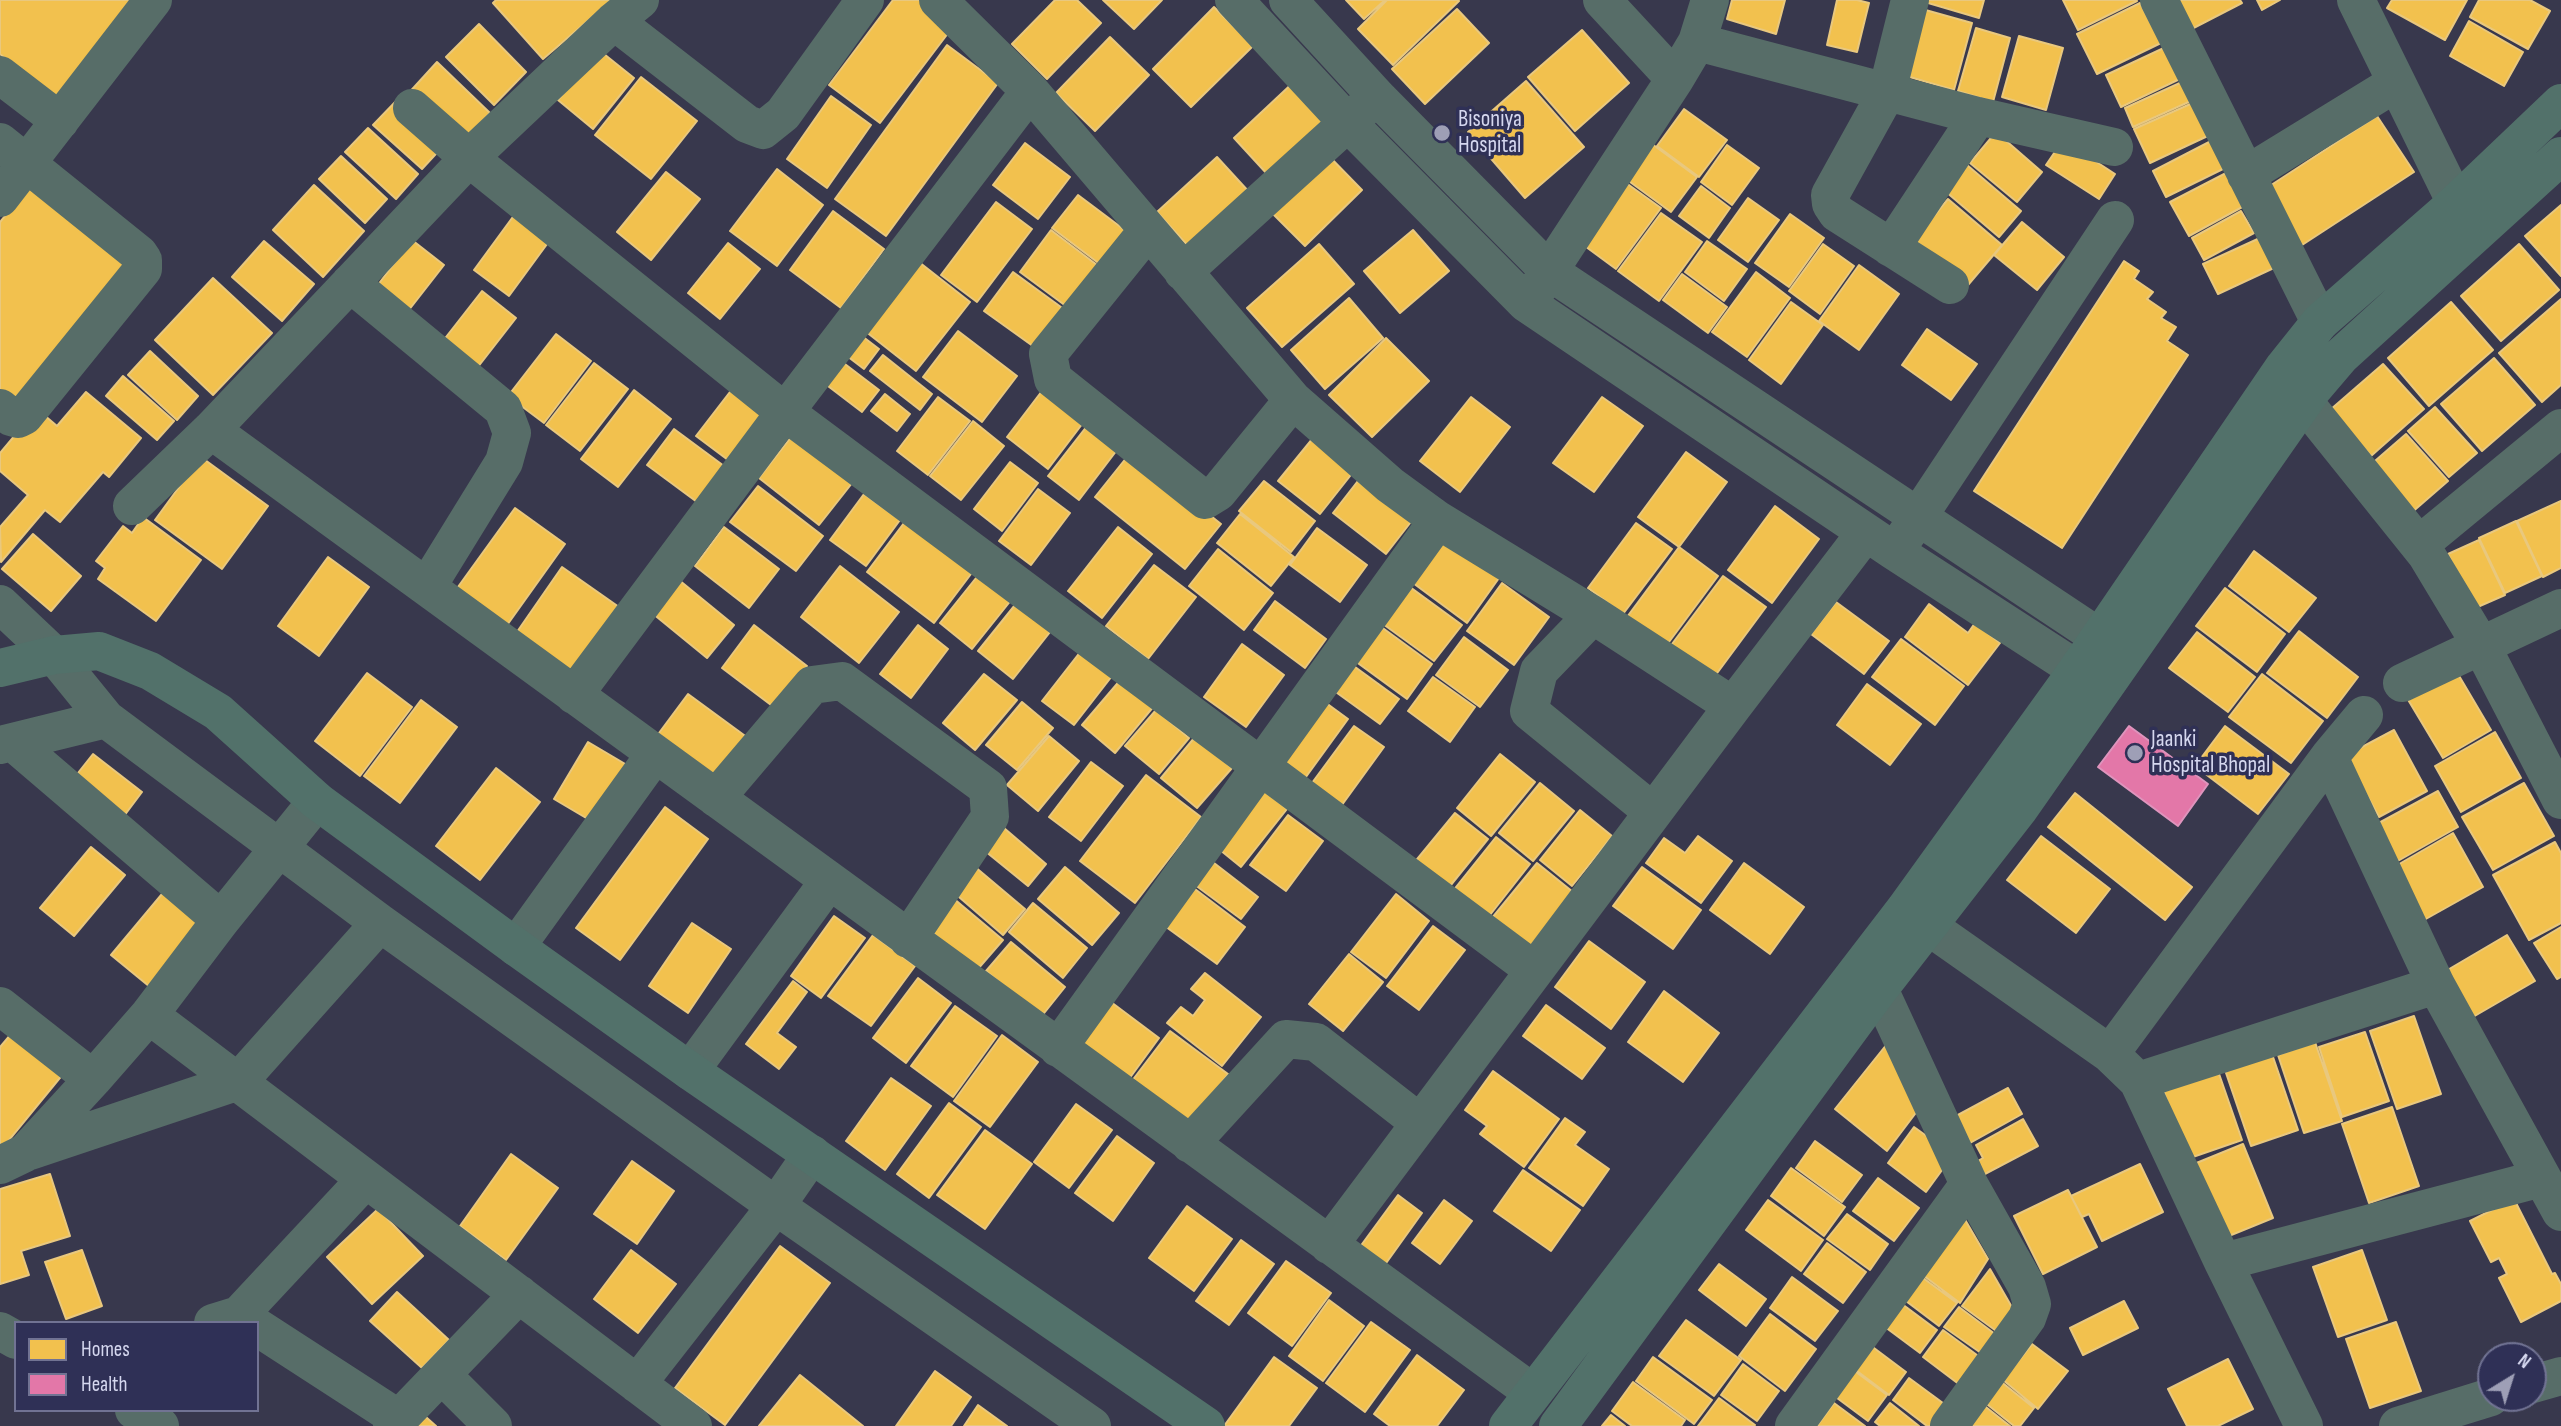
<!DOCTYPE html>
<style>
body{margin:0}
#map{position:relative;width:2561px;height:1426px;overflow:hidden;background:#38384d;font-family:"Sofia Sans Condensed",sans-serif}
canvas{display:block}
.legend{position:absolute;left:14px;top:1321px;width:245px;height:91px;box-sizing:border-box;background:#2f3056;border:2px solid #717393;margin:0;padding:9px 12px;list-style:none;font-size:21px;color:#d5d7ef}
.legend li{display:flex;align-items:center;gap:14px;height:35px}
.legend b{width:35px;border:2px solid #717393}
.north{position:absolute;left:2477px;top:1342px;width:70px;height:70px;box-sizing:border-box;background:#2f3056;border:2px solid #717393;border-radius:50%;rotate:38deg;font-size:19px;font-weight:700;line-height:28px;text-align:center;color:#d5d7ef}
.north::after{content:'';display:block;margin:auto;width:24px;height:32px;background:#9e9fb6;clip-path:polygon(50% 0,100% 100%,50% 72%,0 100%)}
</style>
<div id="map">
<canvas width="2561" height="1426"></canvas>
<ul class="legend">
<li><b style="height:19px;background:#f2c14e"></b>Homes</li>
<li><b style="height:19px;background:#e377a8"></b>Health</li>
</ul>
<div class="north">N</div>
</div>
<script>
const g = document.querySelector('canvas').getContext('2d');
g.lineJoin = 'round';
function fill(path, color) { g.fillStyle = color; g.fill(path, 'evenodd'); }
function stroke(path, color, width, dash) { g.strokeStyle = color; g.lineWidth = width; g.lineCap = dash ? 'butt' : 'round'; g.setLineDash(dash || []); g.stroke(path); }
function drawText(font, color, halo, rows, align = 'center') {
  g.font = font + ' "Sofia Sans Condensed",sans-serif'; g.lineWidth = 7; g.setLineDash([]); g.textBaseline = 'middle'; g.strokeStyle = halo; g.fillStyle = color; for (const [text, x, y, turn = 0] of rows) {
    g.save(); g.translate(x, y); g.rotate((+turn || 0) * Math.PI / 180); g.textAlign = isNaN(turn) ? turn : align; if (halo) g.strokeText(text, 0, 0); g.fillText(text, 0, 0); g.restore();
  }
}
const homes = new Path2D(`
 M0,0H143L59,103L0,54Z
 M496,0H612L543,59L493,3Z
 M893,0H923L955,24L880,123L829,85Z
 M1055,0H1077L1101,23L1047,79L1012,44Z
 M1103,0H1162L1134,29Z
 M1346,0H1385L1364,19Z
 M1387,0H1458L1459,1L1393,65L1358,29Z
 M1732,0H1785L1776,34L1727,19Z
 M1837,0H1857L1869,3L1857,52L1827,45Z
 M1918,0H1984L1979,18Z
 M2063,0H2136L2137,1L2078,30Z
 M2162,0H2240L2242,3L2180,35Z
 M2257,0H2280L2262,10Z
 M2392,0H2467L2445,40L2387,8Z
 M2479,0H2530L2550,11L2528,49L2470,17Z
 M2140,3L2161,43L2097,74L2077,34Z
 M1214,7L1253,46L1191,107L1153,69Z
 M1457,9L1489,43L1425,104L1392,69Z
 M1922,9L1972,23L1954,90L1903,75Z
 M2469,21L2523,52L2504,86L2450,56Z
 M479,24L526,72L494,105L446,57Z
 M1976,28L2010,38L1993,102L1958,91Z
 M1582,30L1629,83L1575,131L1528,77Z
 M2019,36L2063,48L2046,110L2002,97Z
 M1110,37L1149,75L1095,131L1056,93Z
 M947,45L998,83L886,236L835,199Z
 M2168,46L2184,77L2121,107L2106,75Z
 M599,50L634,78L593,129L558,100Z
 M437,62L490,113L459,146L406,96Z
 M641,77L697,121L651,179L595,135Z
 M1298,78L1333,115L1268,175L1234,138Z
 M1526,81L1584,147L1525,198L1468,132Z
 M2182,82L2191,101L2133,127L2125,108Z
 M831,96L871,125L827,188L787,159Z
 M398,99L446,143L422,169L373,125Z
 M2197,101L2212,134L2150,163L2134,129Z
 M1684,109L1727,140L1699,177L1657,146Z
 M2377,116L2414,172L2299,247L2262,191Z
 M368,128L418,174L396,199L345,152Z
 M1996,132L2042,172L2017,202L1970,163Z
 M2063,140L2115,174L2099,199L2046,165Z
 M2211,141L2225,168L2166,197L2153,171Z
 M1025,143L1070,177L1038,219L993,185Z
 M1652,144L1697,177L1671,212L1626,179Z
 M1727,145L1759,168L1732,205L1701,182Z
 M1323,150L1362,190L1305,246L1266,207Z
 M341,156L387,199L365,223L319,179Z
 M1217,157L1250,193L1189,247L1157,212Z
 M1967,165L2021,211L1999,237L1945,191Z
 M777,169L823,205L777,266L730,231Z
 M666,172L700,199L651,260L617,232Z
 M2228,172L2246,205L2189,236L2170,202Z
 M1622,180L1661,208L1616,269L1578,241Z
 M31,184L130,264L13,407L0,397V222Z
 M314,185L364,231L323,277L273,230Z
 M1701,186L1730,208L1709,238L1679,216Z
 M1078,195L1126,231L1101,265L1052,228Z
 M1748,198L1779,220L1748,262L1718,240Z
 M1948,199L2002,245L1968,285L1914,240Z
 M996,202L1032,229L977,302L941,275Z
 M2561,205V276L2525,236Z
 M833,211L884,249L841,308L790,270Z
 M2241,211L2254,233L2204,260L2192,238Z
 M1661,213L1702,242L1659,301L1618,271Z
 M515,214L550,240L509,296L474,270Z
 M1790,214L1824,238L1789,287L1755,263Z
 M2022,222L2064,257L2037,290L1994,255Z
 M1051,230L1101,268L1070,309L1020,272Z
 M1413,230L1449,271L1400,313L1364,271Z
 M2262,237L2276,267L2218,294L2203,264Z
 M412,240L444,265L405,315L374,290Z
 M264,241L314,284L282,321L232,277Z
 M1707,241L1747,269L1724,301L1685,272Z
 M728,243L760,269L720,319L688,293Z
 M1319,244L1354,284L1282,347L1247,308Z
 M1823,244L1854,266L1820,314L1789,291Z
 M2519,244L2559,290L2501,341L2461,296Z
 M2124,261L2139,271L2134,279L2153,292L2147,299L2166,312L2161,318L2176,327L2167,341L2188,355L2062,548L1974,491Z
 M919,262L970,302L916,371L865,331Z
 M1859,265L1899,294L1859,350L1819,321Z
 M1013,272L1065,310L1037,349L984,311Z
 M1756,272L1790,298L1747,357L1712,332Z
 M1682,274L1727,307L1708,333L1663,300Z
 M213,278L272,333L213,395L155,340Z
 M482,291L516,318L474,372L439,346Z
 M1349,298L1383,338L1325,389L1291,350Z
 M2561,299V385L2542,402L2499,353Z
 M1791,302L1823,325L1781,384L1749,360Z
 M2451,302L2493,350L2429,406L2388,358Z
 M1927,329L1977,364L1951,400L1902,365Z
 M958,331L1017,376L982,422L923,377Z
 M858,333L879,349L864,369L843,353Z
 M556,334L591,361L544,423L508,396Z
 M1386,338L1429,381L1372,437L1329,395Z
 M150,351L198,396L177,420L128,375Z
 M883,355L932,394L920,410L870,371Z
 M2494,358L2535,405L2482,451L2441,404Z
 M841,361L879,390L862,412L824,383Z
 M594,363L628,389L580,451L546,425Z
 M2383,364L2424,409L2371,456L2330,410Z
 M123,376L174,421L157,440L106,396Z
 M1045,387L1086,419L1048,469L1007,437Z
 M733,388L773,418L736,466L696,436Z
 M634,390L671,419L618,487L581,459Z
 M86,392L141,438L109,477L103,472L60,522L45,510L1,562L0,527L28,495L0,471V453L37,409L57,426Z
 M885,394L910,414L897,431L871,411Z
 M938,397L970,421L928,475L897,451Z
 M1471,397L1510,427L1460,492L1420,461Z
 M1602,397L1643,426L1594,492L1553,463Z
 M2435,407L2477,453L2449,477L2408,431Z
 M973,421L1004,446L961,500L930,476Z
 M1087,426L1117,450L1079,500L1048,476Z
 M799,427L860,473L819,525L759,478Z
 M674,429L724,466L697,502L647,465Z
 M2406,434L2448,481L2410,514L2368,467Z
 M1313,438L1354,471L1320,514L1278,481Z
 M1131,452L1221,524L1185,569L1095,497Z
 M1686,452L1727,482L1679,547L1638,517Z
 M201,457L268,506L222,569L155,520Z
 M1010,462L1038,483L1002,531L974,509Z
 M1361,477L1414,518L1386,554L1333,513Z
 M1264,481L1315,521L1291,552L1239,511Z
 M758,486L823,536L796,571L730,522Z
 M1038,489L1070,513L1031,565L999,541Z
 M864,494L900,520L866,566L830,540Z
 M2561,501V568L2543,577L2517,521Z
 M1775,506L1819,539L1772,603L1728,570Z
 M515,508L565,544L500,635L450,598Z
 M1240,514L1294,557L1271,586L1217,543Z
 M143,517L201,560L156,621L98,579L105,568L96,561L123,526L132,533Z
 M907,519L974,570L934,623L867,572Z
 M2516,521L2542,576L2505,593L2479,538Z
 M1636,523L1672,549L1623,614L1588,588Z
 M724,527L779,569L749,608L695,566Z
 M1118,527L1152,554L1102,618L1068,591Z
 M1317,528L1367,565L1340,602L1290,565Z
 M33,534L81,576L51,611L2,569Z
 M1446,539L1499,578L1467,623L1413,583Z
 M2479,540L2505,595L2473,609L2448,554Z
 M1679,547L1718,576L1666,646L1627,617Z
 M1218,549L1273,593L1244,630L1189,586Z
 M2254,551L2316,598L2289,632L2229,586Z
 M328,557L369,587L319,656L278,626Z
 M1154,565L1196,597L1148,659L1106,626Z
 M840,566L899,612L859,663L801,617Z
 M562,567L619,607L566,682L510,642Z
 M980,573L1012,599L972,649L940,623Z
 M1723,576L1766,607L1712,680L1669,648Z
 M679,580L734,625L707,658L652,613Z
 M1502,583L1549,617L1514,665L1467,631Z
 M1410,587L1462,625L1434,661L1383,624Z
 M2225,588L2285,634L2257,672L2196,626Z
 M1019,600L1054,627L1013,679L978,651Z
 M1275,601L1326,639L1305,668L1254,630Z
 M1836,602L1889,641L1864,674L1811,634Z
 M1929,604L1968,633L1975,623L2000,643L1968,685L1905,637Z
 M754,625L807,666L775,708L722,668Z
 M918,625L948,649L911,698L880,674Z
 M1380,626L1432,664L1407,699L1355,661Z
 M2299,631L2358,677L2327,718L2267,673Z
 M2197,632L2255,677L2228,712L2169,668Z
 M1464,637L1508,670L1480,707L1436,675Z
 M1901,639L1964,686L1935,725L1872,677Z
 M1088,642L1119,667L1074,725L1042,701Z
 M1242,644L1284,675L1246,727L1204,697Z
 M1351,664L1399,699L1380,724L1333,690Z
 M2455,669L2491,730L2443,758L2407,698Z
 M367,673L412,707L360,776L315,741Z
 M984,674L1017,700L975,750L943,723Z
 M2262,674L2323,721L2291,763L2229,717Z
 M1433,677L1475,707L1450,742L1408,711Z
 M1122,678L1154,706L1115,753L1082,725Z
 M1867,684L1921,724L1890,765L1837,725Z
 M688,694L748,738L716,782L656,737Z
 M1318,697L1348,719L1303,781L1273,759Z
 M421,700L457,727L400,803L364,776Z
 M1022,702L1053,728L1017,770L986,745Z
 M1156,710L1189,738L1159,774L1125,746Z
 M1354,726L1384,747L1339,809L1309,787Z
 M2225,726L2289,774L2258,814L2195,766Z
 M2394,730L2427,791L2379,817L2345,756Z
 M2495,732L2521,778L2461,812L2435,766Z
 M1049,736L1079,761L1038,811L1007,785Z
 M1195,737L1232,768L1197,808L1161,778Z
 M588,742L632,768L598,825L554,799Z
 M93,754L142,792L124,816L74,778Z
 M1500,754L1535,782L1491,836L1457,808Z
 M1091,762L1123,786L1081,841L1049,817Z
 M496,768L540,802L480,880L436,846Z
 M1146,775L1201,817L1135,903L1080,861Z
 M1255,783L1287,809L1241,867L1209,841Z
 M1540,783L1574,811L1533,861L1499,833Z
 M2524,783L2554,836L2493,870L2462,817Z
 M2438,791L2458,827L2396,862L2375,825Z
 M2075,793L2192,887L2165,920L2048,827Z
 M665,807L708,839L620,960L576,928Z
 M1580,810L1612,836L1572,886L1540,860Z
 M1455,813L1488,839L1442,896L1409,869Z
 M1288,815L1323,841L1286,891L1250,865Z
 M1004,828L1046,864L1028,886L985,851Z
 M2453,833L2483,887L2424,920L2394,867Z
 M1698,836L1732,861L1701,903L1646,863L1664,838L1685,853Z
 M2041,836L2110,889L2076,933L2007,880Z
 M1496,837L1530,864L1486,920L1452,892Z
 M2555,842L2561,853V923L2529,940L2493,875Z
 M91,847L125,875L74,936L40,908Z
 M1205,856L1258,897L1241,919L1187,879Z
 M1537,863L1573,892L1529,948L1492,918Z
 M1744,863L1804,907L1770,954L1710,910Z
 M974,866L1025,909L1003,935L952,891Z
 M1065,867L1119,913L1092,945L1038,899Z
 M1642,867L1701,910L1673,949L1613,906Z
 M1191,886L1245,927L1217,964L1162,924Z
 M167,888L206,920L150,987L111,955Z
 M1396,894L1429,921L1386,978L1351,952Z
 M953,898L1003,940L977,970L928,929Z
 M1033,903L1087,948L1063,978L1009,932Z
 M834,916L865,938L821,998L791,976Z
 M692,923L731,949L688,1013L649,986Z
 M1433,926L1465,950L1419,1010L1387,986Z
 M2561,927V977L2557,979L2534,943Z
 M873,935L915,966L871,1026L828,996Z
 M2507,935L2535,981L2466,1021L2439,975Z
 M1589,941L1645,982L1611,1029L1555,987Z
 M1011,942L1065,987L1041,1017L986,971Z
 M1349,954L1383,982L1343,1031L1309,1004Z
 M1205,973L1261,1017L1222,1066L1167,1023L1181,1007L1193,1016L1205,1000L1191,989Z
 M918,978L951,1003L906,1063L873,1038Z
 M793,981L807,992L777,1033L796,1047L779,1069L746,1044Z
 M1664,991L1719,1033L1683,1082L1628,1042Z
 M1107,999L1159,1038L1129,1079L1077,1040Z
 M1546,1005L1605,1048L1582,1079L1523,1036Z
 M955,1006L997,1036L953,1097L911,1066Z
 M2414,1016L2441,1094L2397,1109L2370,1031Z
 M17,1027L68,1068L0,1151V1047Z
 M1170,1031L1228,1074L1184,1134L1125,1090Z
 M2365,1032L2389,1101L2342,1117L2319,1047Z
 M1002,1035L1038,1062L990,1127L954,1101Z
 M2315,1042L2342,1121L2304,1133L2278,1055Z
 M1887,1044L1918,1110L1887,1151L1835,1109Z
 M2272,1054L2298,1130L2251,1146L2225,1070Z
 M2217,1068L2242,1140L2187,1159L2162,1086Z
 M1493,1071L1559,1119L1524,1167L1480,1134L1487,1126L1465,1110Z
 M891,1078L931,1106L885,1170L846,1141Z
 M2008,1088L2022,1114L1970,1143L1956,1116Z
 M949,1103L981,1127L929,1198L897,1174Z
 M1076,1104L1112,1130L1069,1188L1034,1162Z
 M2392,1107L2419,1186L2369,1203L2342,1124Z
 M1565,1118L1585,1132L1575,1145L1609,1169L1583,1206L1529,1168Z
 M2023,1119L2038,1146L1983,1175L1976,1162L1983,1158L1976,1145Z
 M1914,1127L1953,1155L1926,1192L1888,1163Z
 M985,1130L1032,1164L985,1229L937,1195Z
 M1117,1136L1154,1163L1113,1221L1075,1193Z
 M1815,1141L1862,1175L1842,1202L1796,1168Z
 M2243,1144L2273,1218L2219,1240L2189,1166Z
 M511,1154L558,1188L506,1260L460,1226Z
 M632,1161L674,1191L637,1244L594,1214Z
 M2140,1164L2163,1212L2102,1241L2089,1214L2082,1217L2071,1196Z
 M1791,1168L1845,1207L1824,1236L1771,1196Z
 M1523,1170L1580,1210L1551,1251L1494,1211Z
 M50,1174L70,1236L21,1251L29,1275L0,1284V1189Z
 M1878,1178L1919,1208L1894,1241L1853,1211Z
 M2068,1190L2097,1247L2043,1274L2014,1216Z
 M1398,1195L1422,1213L1379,1273L1354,1255Z
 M2514,1199L2552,1274L2555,1273L2561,1284V1301L2521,1322L2499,1278L2507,1274L2499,1258L2491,1262L2470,1221Z
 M1444,1200L1472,1221L1440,1264L1412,1243Z
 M1768,1200L1823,1240L1801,1271L1746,1230Z
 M1187,1206L1232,1239L1194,1291L1149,1258Z
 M378,1209L423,1256L372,1304L327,1257Z
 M1960,1211L1988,1259L1960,1303L1916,1270Z
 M1847,1214L1888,1244L1870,1270L1827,1239Z
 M1241,1240L1274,1264L1229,1325L1196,1301Z
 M1827,1243L1866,1272L1843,1303L1804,1274Z
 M780,1246L830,1283L725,1425L675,1388Z
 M82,1250L102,1306L66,1319L45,1262Z
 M631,1250L676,1284L638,1333L594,1299Z
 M2362,1250L2387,1320L2338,1337L2313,1267Z
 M1286,1261L1331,1293L1292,1346L1248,1313Z
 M1719,1264L1766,1299L1746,1326L1699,1290Z
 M1990,1269L2013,1309L1999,1333L1962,1306Z
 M1915,1272L1957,1303L1939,1326L1898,1295Z
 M1792,1277L1838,1311L1815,1341L1770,1308Z
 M397,1292L449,1340L422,1368L370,1321Z
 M1329,1300L1364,1326L1323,1381L1289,1356Z
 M1898,1301L1937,1330L1920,1353L1881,1324Z
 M2124,1301L2138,1328L2083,1355L2070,1328Z
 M1959,1307L1995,1334L1981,1353L1944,1327Z
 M1770,1314L1816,1349L1785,1391L1739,1356Z
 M1686,1320L1741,1360L1714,1396L1659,1356Z
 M1371,1322L1410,1350L1365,1412L1326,1383Z
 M2396,1322L2421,1391L2370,1408L2346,1339Z
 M1943,1330L1981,1358L1960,1385L1923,1357Z
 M2032,1344L2068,1371L2038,1409L2003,1380Z
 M1870,1345L1906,1372L1889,1395L1853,1368Z
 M1417,1355L1464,1390L1437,1426H1390L1374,1414Z
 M1274,1357L1317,1388L1289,1426H1224Z
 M1653,1357L1712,1400L1694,1424L1636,1381Z
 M2228,1359L2253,1409L2218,1426H2187L2168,1389Z
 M1743,1364L1779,1391L1757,1421L1721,1395Z
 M1852,1369L1887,1395L1868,1421L1833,1395Z
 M935,1371L971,1397L951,1426H896Z
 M800,1375L863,1426H759Z
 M1909,1378L1947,1406L1932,1426H1927L1893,1400Z
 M1999,1380L2034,1408L2020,1426H2014L1983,1401Z
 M1633,1382L1685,1420L1681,1426H1632L1612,1411Z
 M1719,1398L1755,1425L1754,1426H1698Z
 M1977,1400L2010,1426H1957Z
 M1834,1403L1865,1426H1817Z
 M1890,1403L1919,1426H1880L1875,1422Z
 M978,1405L1007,1426H964Z
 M418,1410L436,1426H404Z
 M1611,1415L1625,1426H1602Z`);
fill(homes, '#f2c14e');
stroke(homes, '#e9c87e', 2);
const health = new Path2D(`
 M2129,726L2208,784L2178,826L2098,767Z`);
fill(health, '#e377a8');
stroke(health, '#df94bd', 2);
stroke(new Path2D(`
 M938,0L1030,91L1293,400L1390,485L1438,520L1593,615L1733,706
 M1234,0L1347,122L1526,303L1894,551L2104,687
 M1288,0L1377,97L1550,272L2126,655
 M1602,0L1675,79
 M1910,0L1887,92L1830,195L1831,204L1837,213L1950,285
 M2159,0L2320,322
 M2356,0L2456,203
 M614,21L747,124L763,130L783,114L865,0
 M1697,42L1978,116L2114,147
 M0,75L60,121
 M412,108L469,158L785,412L1534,970
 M0,142L139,254L143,260V269L24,416L18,419L11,417L0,408
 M2246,175L2396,83
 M0,198L153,0
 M1148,230L1048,354L1053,379L1205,500L1218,492L1293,400
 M1891,248L1978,116
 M1183,272L1365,107
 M350,283L503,409L512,433L504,462L427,587
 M1536,291L1675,79L1697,42L1710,0
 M2304,402L2426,554L2482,647L2561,800
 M211,430L1532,1392
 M132,506L211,430L469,158L614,21L640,0
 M1902,541L2115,220
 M2420,544L2561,428
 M0,604L54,655L106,719L380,923L776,1206L1092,1426
 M1593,615L1539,671L1529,711L1653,812
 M2402,683L2561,608
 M574,695L785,412L1030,91
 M14,743L221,920
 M0,745L106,719
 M2329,757L2436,985L2561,1212
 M716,798L812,685L842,681L988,788L990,817L908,939
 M1928,926L2110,1054L2138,1081L2223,1262L2304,1426
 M516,947L655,754
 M0,1006L93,1079
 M149,1015L693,1426
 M1058,1048L1438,520
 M2110,1054L2329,757L2364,715
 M690,1071L829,881
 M2138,1081L2436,985
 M1190,1144L1286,1039L1316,1042L1420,1123
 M30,1151L239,1081L380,923
 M0,1165L25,1153L93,1079L149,1015L221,920L317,801
 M1329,1245L1733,706L1866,532
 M2223,1262L2542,1178
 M213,1323L239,1315L366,1179
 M257,1327L399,1419
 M0,1331L16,1340
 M442,1375L493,1426
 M637,1384L776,1206L812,1154
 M2533,1384L2561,1376
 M134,1410L160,1426
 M392,1426L519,1294
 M1794,1426L1969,1184L1879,989
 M1949,1426L2027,1318L2032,1304L2027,1287L1969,1184
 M2398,1426L2491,1397`), '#576d68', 38);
stroke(new Path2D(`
 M0,668L54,655L99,651L150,671L218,712L317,801L516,947L690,1071L1206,1426
 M1508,1426L1905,909L2078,669L2284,367L2320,322L2456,203L2561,103
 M1558,1426L1879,989L2019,809L2312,390L2341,356L2561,156`), '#52716a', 38);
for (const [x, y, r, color] of [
 [1442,133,9,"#9e9fb6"],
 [2135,753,9,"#9e9fb6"]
]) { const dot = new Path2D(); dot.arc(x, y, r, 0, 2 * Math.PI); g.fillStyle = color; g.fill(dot); stroke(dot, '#2f3056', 2.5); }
drawText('23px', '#d5d7ef', '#2f3056', [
 ["Bisoniya",1458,120],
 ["Hospital",1458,146],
 ["Jaanki",2151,740],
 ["Hospital Bhopal",2151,766]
], 'left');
</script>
